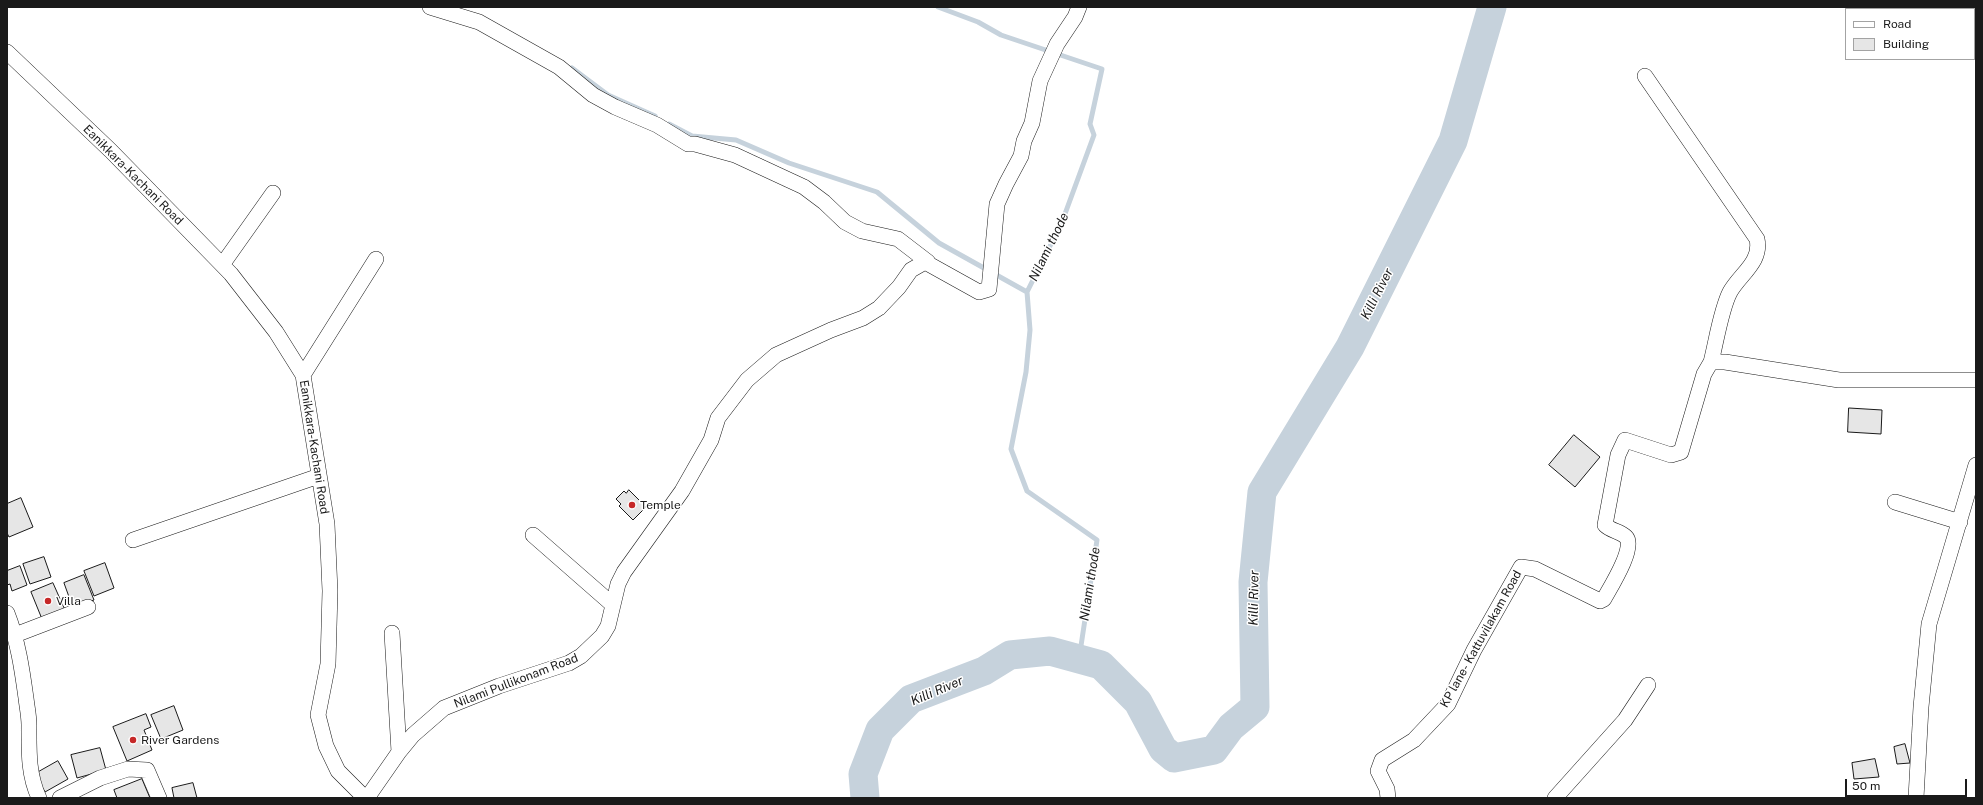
<!DOCTYPE html>
<style>
body{margin:0}
#map{position:relative;width:1983px;height:805px;overflow:hidden;background:#fff;font-family:"Public Sans",sans-serif}
canvas{display:block}
.frame{position:absolute;inset:0;border:8px solid #1a1a1a;pointer-events:none}
.legend{position:absolute;left:1845px;top:8px;width:130px;height:52px;box-sizing:border-box;background:#fff;border:1px solid #a3a3a3;margin:0;padding:5px 7px;list-style:none;font-size:12px;color:#1a1a1a}
.legend li{display:flex;align-items:center;gap:8px;height:20px}
.legend b{width:20px;border:1px solid #a3a3a3}
.scale{position:absolute;left:1845px;top:779px;width:122px;height:18px;box-sizing:border-box;border:2px solid #1a1a1a;border-top:0;padding-left:5px;font-size:12px;line-height:14px;white-space:nowrap;color:#1a1a1a;-webkit-text-stroke:3px #fff;paint-order:stroke}
</style>
<div id="map">
<canvas width="1983" height="805"></canvas>
<div class="frame"></div>
<ul class="legend">
<li><b style="height:5px;background:#fff"></b>Road</li>
<li><b style="height:11px;background:#e6e6e6"></b>Building</li>
</ul>
<div class="scale">50 m</div>
</div>
<script>
const g = document.querySelector('canvas').getContext('2d');
g.lineJoin = 'round';
function stroke(path, color, width, dash) { g.strokeStyle = color; g.lineWidth = width; g.lineCap = dash ? 'butt' : 'round'; g.setLineDash(dash || []); g.stroke(path); }
function fill(path, color) { g.fillStyle = color; g.fill(path, 'evenodd'); }
function drawText(font, color, halo, rows, align = 'center') {
  g.font = font + ' "Public Sans",sans-serif'; g.lineWidth = 3; g.setLineDash([]); g.textBaseline = 'middle'; g.strokeStyle = halo; g.fillStyle = color; for (const [text, x, y, turn = 0] of rows) {
    g.save(); g.translate(x, y); g.rotate((+turn || 0) * Math.PI / 180); g.textAlign = isNaN(turn) ? turn : align; if (halo) g.strokeText(text, 0, 0); g.fillText(text, 0, 0); g.restore();
  }
}
stroke(new Path2D(`
 M938,7L978,22L1001,35L1102,69L1090,124L1094,135L1062,222L1027,292L1030,330L1026,372L1011,449L1027,491L1097,540L1079,659
 M572,68L608,95L655,116
 M669,124L692,136L736,140L789,163L877,192L939,243L1027,292`), '#c6d2dc', 5);
stroke(new Path2D(`
 M865,798L863,774L880,730L911,699L984,671L1010,655L1050,651L1101,665L1138,702L1163,749L1174,758L1214,750L1231,727L1255,707L1253,582L1262,492L1350,347L1453,141L1492,7`), '#c6d2dc', 29);
const building = new Path2D(`
 M1849,408L1882,410L1881,434L1848,432Z
 M1574,435L1600,457L1575,487L1549,465Z
 M629,490L646,507L633,520L619,506L621,504L616,499L624,491L626,493Z
 M21,498L33,527L9,537L7,533V504Z
 M44,557L51,577L30,584L23,564Z
 M105,563L114,588L94,596L84,571Z
 M20,566L27,585L12,591L10,584L7,585V571Z
 M84,575L94,600L73,608L64,583Z
 M53,583L65,610L42,619L31,592Z
 M174,706L183,730L161,739L151,715Z
 M146,714L151,727L144,730L152,750L127,761L113,727Z
 M1905,744L1910,763L1897,764L1894,747Z
 M100,748L106,770L77,778L71,755Z
 M1875,759L1879,777L1854,779L1852,763Z
 M58,761L68,779L45,792L35,774Z
 M142,779L150,798H117L114,790Z
 M193,783L197,798H174L172,788Z`);
fill(building, '#e6e6e6');
stroke(building, '#1a1a1a', 1);
const street = new Path2D(`
 M430,7L479,22L559,67L593,95L615,107L657,125L688,144H695L735,155L804,187L824,202L845,222L862,231L898,239L928,262
 M7,52L111,151L231,274L276,332L303,375L327,524L330,591L328,664L318,715L326,746L338,771L365,798
 M1645,76L1757,239C1762,262 1740,274 1730,292C1721,309 1716,343 1711,362
 M222,265L273,193
 M303,375L376,259
 M1895,502L1960,522
 M533,535L613,605
 M133,540L319,476
 M7,613C18,641 22,669 26,698C27,707 29,716 29,725C29,751 28,774 39,798
 M392,633L399,752
 M15,635L88,607
 M60,798L100,778L128,769L147,770L159,798
 M367,798L399,752L413,735L444,708L499,686L569,663L581,656L602,636L608,626L618,584L624,572L682,491L711,440L718,418L747,380L776,355L831,330L863,318L879,308L899,287L911,270L925,262L979,292L989,289L997,204L1006,184L1021,156L1024,141L1032,123L1040,81L1057,44L1075,17L1079,7
 M1388,798L1387,789L1378,771L1382,760L1414,740L1448,704L1474,650L1521,567L1535,569L1600,601L1604,599C1610,588 1636,547 1626,537C1620,531 1611,531 1605,525L1618,455L1625,440L1671,455L1681,452L1704,374L1711,362H1725L1839,380H1976
 M1555,798L1625,720L1648,685
 M1916,798L1921,707L1929,624L1976,465`);
stroke(street, '#1a1a1a', 16);
stroke(street, '#fff', 15);
for (const [x, y, r, color] of [
 [632,505,4,"#c62828"],
 [48,601,4,"#c62828"],
 [133,740,4,"#c62828"]
]) { const dot = new Path2D(); dot.arc(x, y, r, 0, 2 * Math.PI); g.fillStyle = color; g.fill(dot); stroke(dot, '#fff', 1.5); }
drawText('12px', '#1a1a1a', '#fff', [
 ["Eanikkara-Kachani Road",133,175,45],
 ["Eanikkara-Kachani Road",314,447,81],
 ["KP lane- Kattuvilakam Road",1481,639,-61],
 ["Nilami Pullikonam Road",516,681,-21]
]);
drawText('12px', '#1a1a1a', '#fff', [
 ["Temple",640,505],
 ["Villa",56,601],
 ["River Gardens",141,740]
], 'left');
drawText('italic 13px', '#1a1a1a', '#fff', [
 ["Nilami thode",1049,247,-64],
 ["Killi River",1377,294,-63],
 ["Nilami thode",1090,584,-81],
 ["Killi River",1254,598,-89],
 ["Killi River",937,691,-23]
]);
</script>
